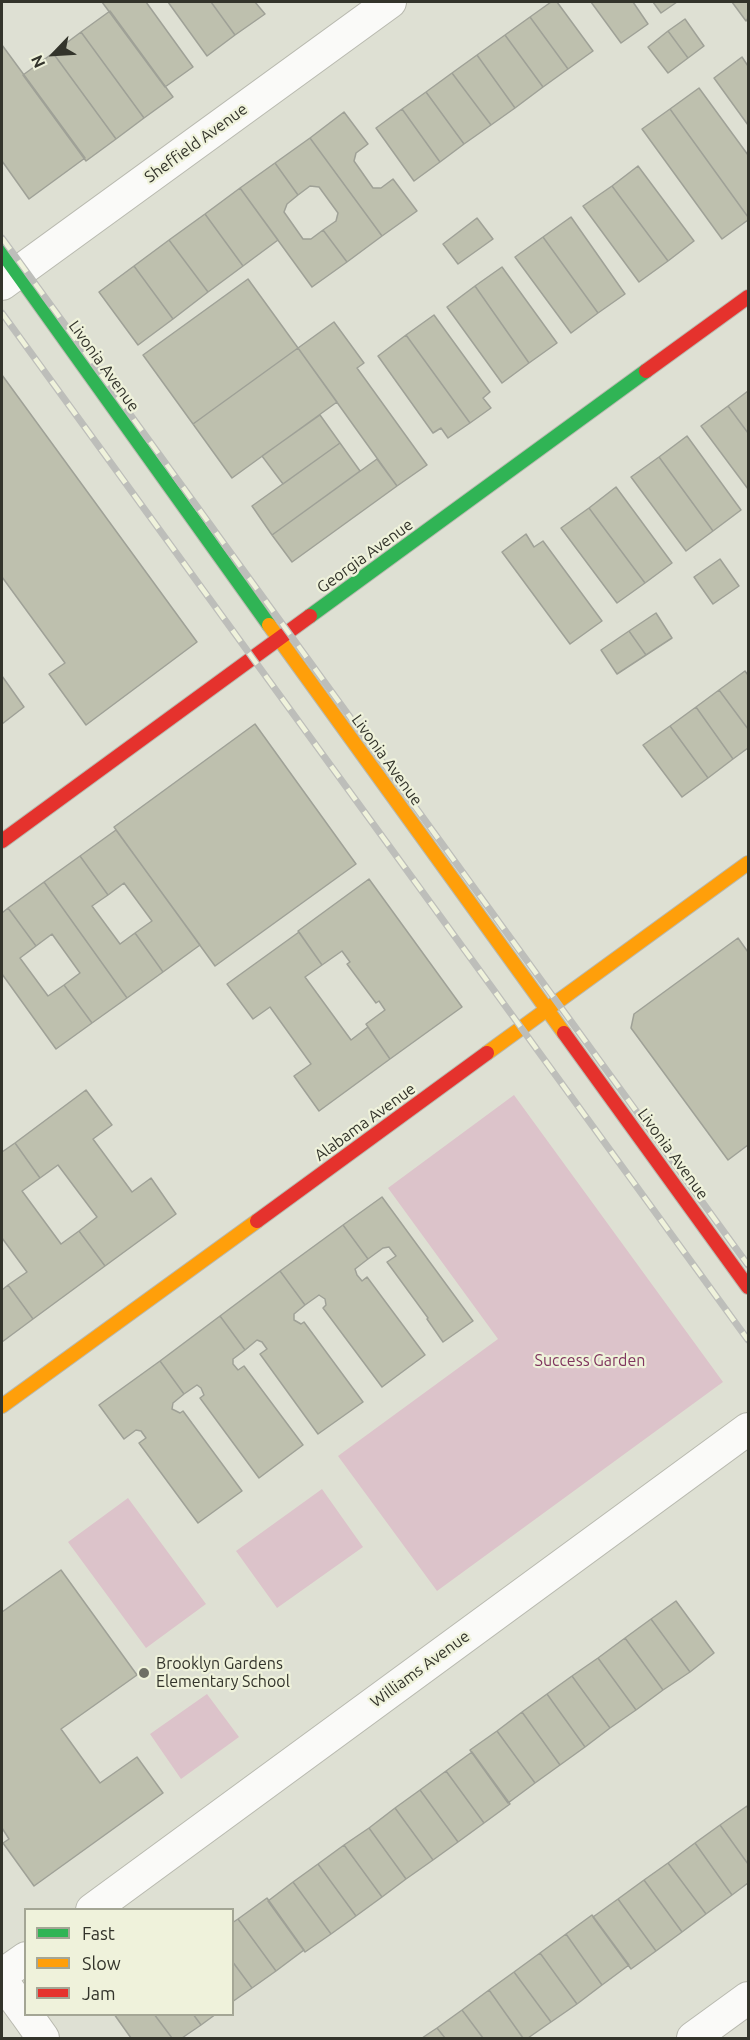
<!DOCTYPE html>
<style>
body{margin:0}
#map{position:relative;width:750px;height:2040px;overflow:hidden;background:#dee0d3;font-family:Ubuntu,sans-serif}
canvas{display:block}
.frame{position:absolute;inset:0;border:3px solid #33342b;pointer-events:none}
.legend{position:absolute;left:24px;top:1908px;width:210px;height:108px;box-sizing:border-box;background:#eff2db;border:2px solid #a4a695;margin:0;padding:8px 10px;list-style:none;font-size:18px;color:#33342b}
.legend li{display:flex;align-items:center;gap:12px;height:30px}
.legend b{width:30px;border:2px solid #a4a695}
.north{position:absolute;left:24px;top:24px;width:60px;height:60px;-webkit-text-stroke:4px #eff2db;paint-order:stroke;rotate:245deg;font-size:16px;font-weight:700;line-height:24px;text-align:center;color:#33342b}
.north::after{content:'';display:block;margin:auto;width:21px;height:27px;background:#33342b;clip-path:polygon(50% 0,100% 100%,50% 72%,0 100%)}
</style>
<div id="map">
<canvas width="750" height="2040"></canvas>
<div class="frame"></div>
<ul class="legend">
<li><b style="height:8px;background:#30b455"></b>Fast</li>
<li><b style="height:8px;background:#ff9f0a"></b>Slow</li>
<li><b style="height:8px;background:#e5322d"></b>Jam</li>
</ul>
<div class="north">N</div>
</div>
<script>
const g = document.querySelector('canvas').getContext('2d');
g.lineJoin = 'round';
function fill(path, color) { g.fillStyle = color; g.fill(path, 'evenodd'); }
function stroke(path, color, width, dash) { g.strokeStyle = color; g.lineWidth = width; g.lineCap = dash ? 'butt' : 'round'; g.setLineDash(dash || []); g.stroke(path); }
function drawText(font, color, halo, rows, align = 'center') {
  g.font = font + ' Ubuntu,sans-serif'; g.lineWidth = 4.5; g.setLineDash([]); g.textBaseline = 'middle'; g.strokeStyle = halo; g.fillStyle = color; for (const [text, x, y, turn = 0] of rows) {
    g.save(); g.translate(x, y); g.rotate((+turn || 0) * Math.PI / 180); g.textAlign = isNaN(turn) ? turn : align; if (halo) g.strokeText(text, 0, 0); g.fillText(text, 0, 0); g.restore();
  }
}
fill(new Path2D(`
 M514,1095L723,1382L437,1591L338,1456L498,1339L388,1188Z
 M322,1489L363,1547L277,1608L236,1551Z
 M128,1498L206,1604L146,1648L68,1542Z
 M207,1694L239,1737L181,1779L150,1734Z`), '#dcc3ca');
const building = new Path2D(`
 M102,2H146L193,67L165,87Z
 M168,2H211L235,35L207,56Z
 M211,2H255L265,14L235,35Z
 M551,2H557L593,51L568,69L530,17Z
 M591,2H633L648,24L621,43Z
 M653,2H677L661,13Z
 M732,2H748V18L746,21Z
 M110,11L173,97L144,118L81,32Z
 M530,17L568,69L543,87L505,35Z
 M685,19L704,46L688,58L668,31Z
 M668,31L688,58L668,73L648,47Z
 M81,32L144,118L116,139L53,53Z
 M505,35L543,87L515,108L477,55Z
 M2,45L85,158L29,199L2,161Z
 M53,53L116,139L86,161L23,75Z
 M477,55L515,108L491,125L452,73Z
 M742,57L748,66V125L714,78Z
 M452,73L491,125L464,144L426,92Z
 M699,88L748,155V217L670,109Z
 M426,92L464,144L440,162L402,109Z
 M402,109L440,162L414,181L376,128Z
 M670,109L748,217V220L722,239L642,129Z
 M344,112L368,144L356,153L354,161L373,188H381L393,179L417,211L382,236L310,138Z
 M310,138L382,236L347,262L323,230L336,221L338,213L319,187L310,186L298,195L275,163Z
 M275,163L298,195L287,204L284,212L303,239H311L323,230L347,262L312,287L240,188Z
 M638,166L694,241L668,261L612,186Z
 M612,186L668,261L639,282L583,206Z
 M240,188L278,240L243,266L205,214Z
 M205,214L243,266L208,292L169,240Z
 M571,217L625,294L598,313L543,237Z
 M477,218L493,239L458,264L443,244Z
 M543,237L598,313L571,333L515,257Z
 M169,240L208,292L173,319L134,266Z
 M134,266L173,319L138,345L99,292Z
 M502,267L557,343L529,363L475,286Z
 M248,279L298,348L193,424L143,355Z
 M475,286L529,363L502,383L447,307Z
 M434,315L490,392L483,398L491,408L470,423L406,335Z
 M334,322L364,363L357,368L427,465L397,486L298,348Z
 M406,335L470,423L448,438L441,428L433,433L378,356Z
 M298,348L337,402L232,478L193,424Z
 M2,375L197,642L86,725L49,674L65,663L2,577Z
 M748,391V433L728,406Z
 M728,406L748,433V489L701,426Z
 M320,415L340,443L283,484L262,456Z
 M687,436L741,510L713,531L659,457Z
 M340,443L360,471L272,535L252,506Z
 M659,457L713,531L686,551L631,477Z
 M377,459L397,486L292,562L272,535Z
 M616,487L672,563L645,583L589,508Z
 M589,508L645,583L617,603L561,528Z
 M526,534L534,547L543,541L602,621L570,644L502,552Z
 M720,559L739,586L713,604L694,577Z
 M656,613L672,638L646,655L629,631Z
 M629,631L646,655L617,674L601,650Z
 M745,671L748,675V729L719,690Z
 M2,676L24,707L2,724Z
 M719,690L748,729V748L733,759L696,707Z
 M696,707L733,759L708,778L670,726Z
 M255,724L356,864L215,966L114,827Z
 M670,726L708,778L682,797L643,745Z
 M116,830L200,945L163,972L135,933L152,921L124,883L108,895L80,856Z
 M80,856L108,895L92,906L120,944L135,933L163,972L127,998L44,882Z
 M369,879L462,1007L390,1059L366,1024L385,1010L379,1001L376,1003L347,964L350,962L342,951L322,965L298,931Z
 M44,882L127,998L92,1023L64,985L80,973L52,934L36,946L8,908Z
 M8,908L36,946L20,958L48,996L64,985L92,1023L56,1049L2,974V913Z
 M299,932L322,965L305,977L351,1040L368,1027L390,1059L319,1111L294,1076L311,1064L270,1007L253,1019L227,984Z
 M738,938L748,952V1145L728,1160L631,1028L634,1014Z
 M86,1090L112,1125L93,1139L132,1192L151,1178L176,1214L105,1266L79,1231L97,1217L58,1165L40,1178L15,1143Z
 M15,1143L40,1178L22,1191L61,1244L79,1231L105,1266L33,1319L8,1285L27,1272L2,1238V1152Z
 M382,1197L473,1321L443,1342L427,1319L428,1318L387,1262L396,1256L389,1247L383,1248L368,1259L343,1225Z
 M343,1225L368,1259L355,1269L357,1275L362,1281L367,1277L425,1355L382,1387L323,1308L326,1305L325,1299L319,1295L305,1305L280,1271Z
 M280,1271L305,1305L294,1314V1320L301,1324L304,1322L363,1402L318,1434L260,1354L267,1349L262,1342L257,1340L245,1350L220,1316Z
 M8,1285L33,1319L2,1342V1290Z
 M220,1316L245,1350L233,1359V1364L238,1370L244,1366L303,1445L259,1478L200,1398L204,1395L201,1388L197,1385L184,1394L160,1361Z
 M160,1361L184,1394L173,1403L172,1409L180,1413L183,1411L242,1491L198,1523L139,1443L146,1438L141,1431L136,1430L124,1439L99,1405Z
 M61,1570L137,1675L61,1729L100,1783L137,1757L163,1793L34,1886L3,1843L9,1839L2,1828V1612Z
 M676,1601L714,1653L690,1672L651,1619Z
 M651,1619L690,1672L663,1690L625,1638Z
 M625,1638L663,1690L636,1710L598,1658Z
 M598,1658L636,1710L610,1728L572,1676Z
 M572,1676L610,1728L585,1747L547,1694Z
 M547,1694L585,1747L560,1765L522,1712Z
 M522,1712L560,1765L535,1783L497,1731Z
 M497,1731L535,1783L508,1803L470,1750Z
 M472,1752L510,1804L484,1823L446,1771Z
 M446,1771L484,1823L458,1842L420,1790Z
 M420,1790L458,1842L433,1860L395,1808Z
 M747,1806L748,1809V1864L720,1825Z
 M395,1808L433,1860L406,1879L369,1828Z
 M720,1825L748,1864V1883L732,1895L695,1843Z
 M369,1828L406,1879L382,1897L344,1845Z
 M695,1843L732,1895L706,1914L668,1863Z
 M344,1845L382,1897L356,1916L318,1864Z
 M668,1863L706,1914L682,1932L644,1880Z
 M318,1864L356,1916L331,1934L293,1882Z
 M644,1880L682,1932L656,1951L618,1899Z
 M293,1882L331,1934L305,1952L268,1901Z
 M267,1898L304,1950L276,1971L238,1919Z
 M618,1899L656,1951L631,1969L593,1917Z
 M592,1915L629,1965L602,1985L566,1934Z
 M238,1919L276,1971L252,1988L232,1961V1923Z
 M566,1934L602,1985L577,2004L540,1953Z
 M540,1953L577,2004L551,2022L514,1972Z
 M232,1961L252,1988L232,2002Z
 M514,1972L551,2022L528,2038H523L489,1990Z
 M489,1990L523,2038H483L462,2010Z
 M462,2010L483,2038H445L437,2028Z
 M114,2014H154L172,2038H131Z
 M154,2014H193L201,2025L182,2038H172Z
 M193,2014H216L201,2025Z
 M437,2028L445,2038H422Z`);
fill(building, '#bec0ae');
stroke(building, '#9fa197', 1.5);
const street = new Path2D(`
 M2,284L390,2
 M92,1910L748,1429
 M2,1975L26,1958
 M2,1981L26,2014
 M26,2014L43,2038
 M693,2038L748,1998`);
const fast = new Path2D(`
 M2,252L269,625
 M310,616L646,371`);
const slow = new Path2D(`
 M269,625L564,1033
 M487,1053L748,863
 M2,1406L257,1221`);
const jam = new Path2D(`
 M646,371L748,297
 M2,841L310,616
 M564,1033L748,1287
 M257,1221L487,1053`);
stroke(street, '#b8b9af', 34);
stroke(fast, '#b8b9af', 16);
stroke(slow, '#b8b9af', 16);
stroke(jam, '#b8b9af', 16);
stroke(street, '#fafaf8', 32);
stroke(fast, '#30b455', 14);
stroke(slow, '#ff9f0a', 14);
stroke(jam, '#e5322d', 14);
const rail = new Path2D(`
 M2,238L748,1265
 M2,313L748,1340`);
stroke(rail, '#bdbeba', 7);
stroke(rail, '#eff2db', 4.5, [14]);
for (const [x, y, r, color] of [
 [144,1673,6,"#6f7066"]
]) { const dot = new Path2D(); dot.arc(x, y, r, 0, 2 * Math.PI); g.fillStyle = color; g.fill(dot); stroke(dot, '#eff2db', 2); }
drawText('16px', '#33342b', '#eff2db', [
 ["Sheffield Avenue",196,143,-36],
 ["Livonia Avenue",104,366,54],
 ["Georgia Avenue",365,556,-36],
 ["Livonia Avenue",387,760,54],
 ["Alabama Avenue",365,1122,-36],
 ["Livonia Avenue",673,1154,54],
 ["Williams Avenue",420,1669,-36]
]);
drawText('16px', '#80355f', '#eff2db', [
 ["Success Garden",590,1361]
]);
drawText('16px', '#33342b', '#eff2db', [
 ["Brooklyn Gardens",156,1664],
 ["Elementary School",156,1682]
], 'left');
</script>
